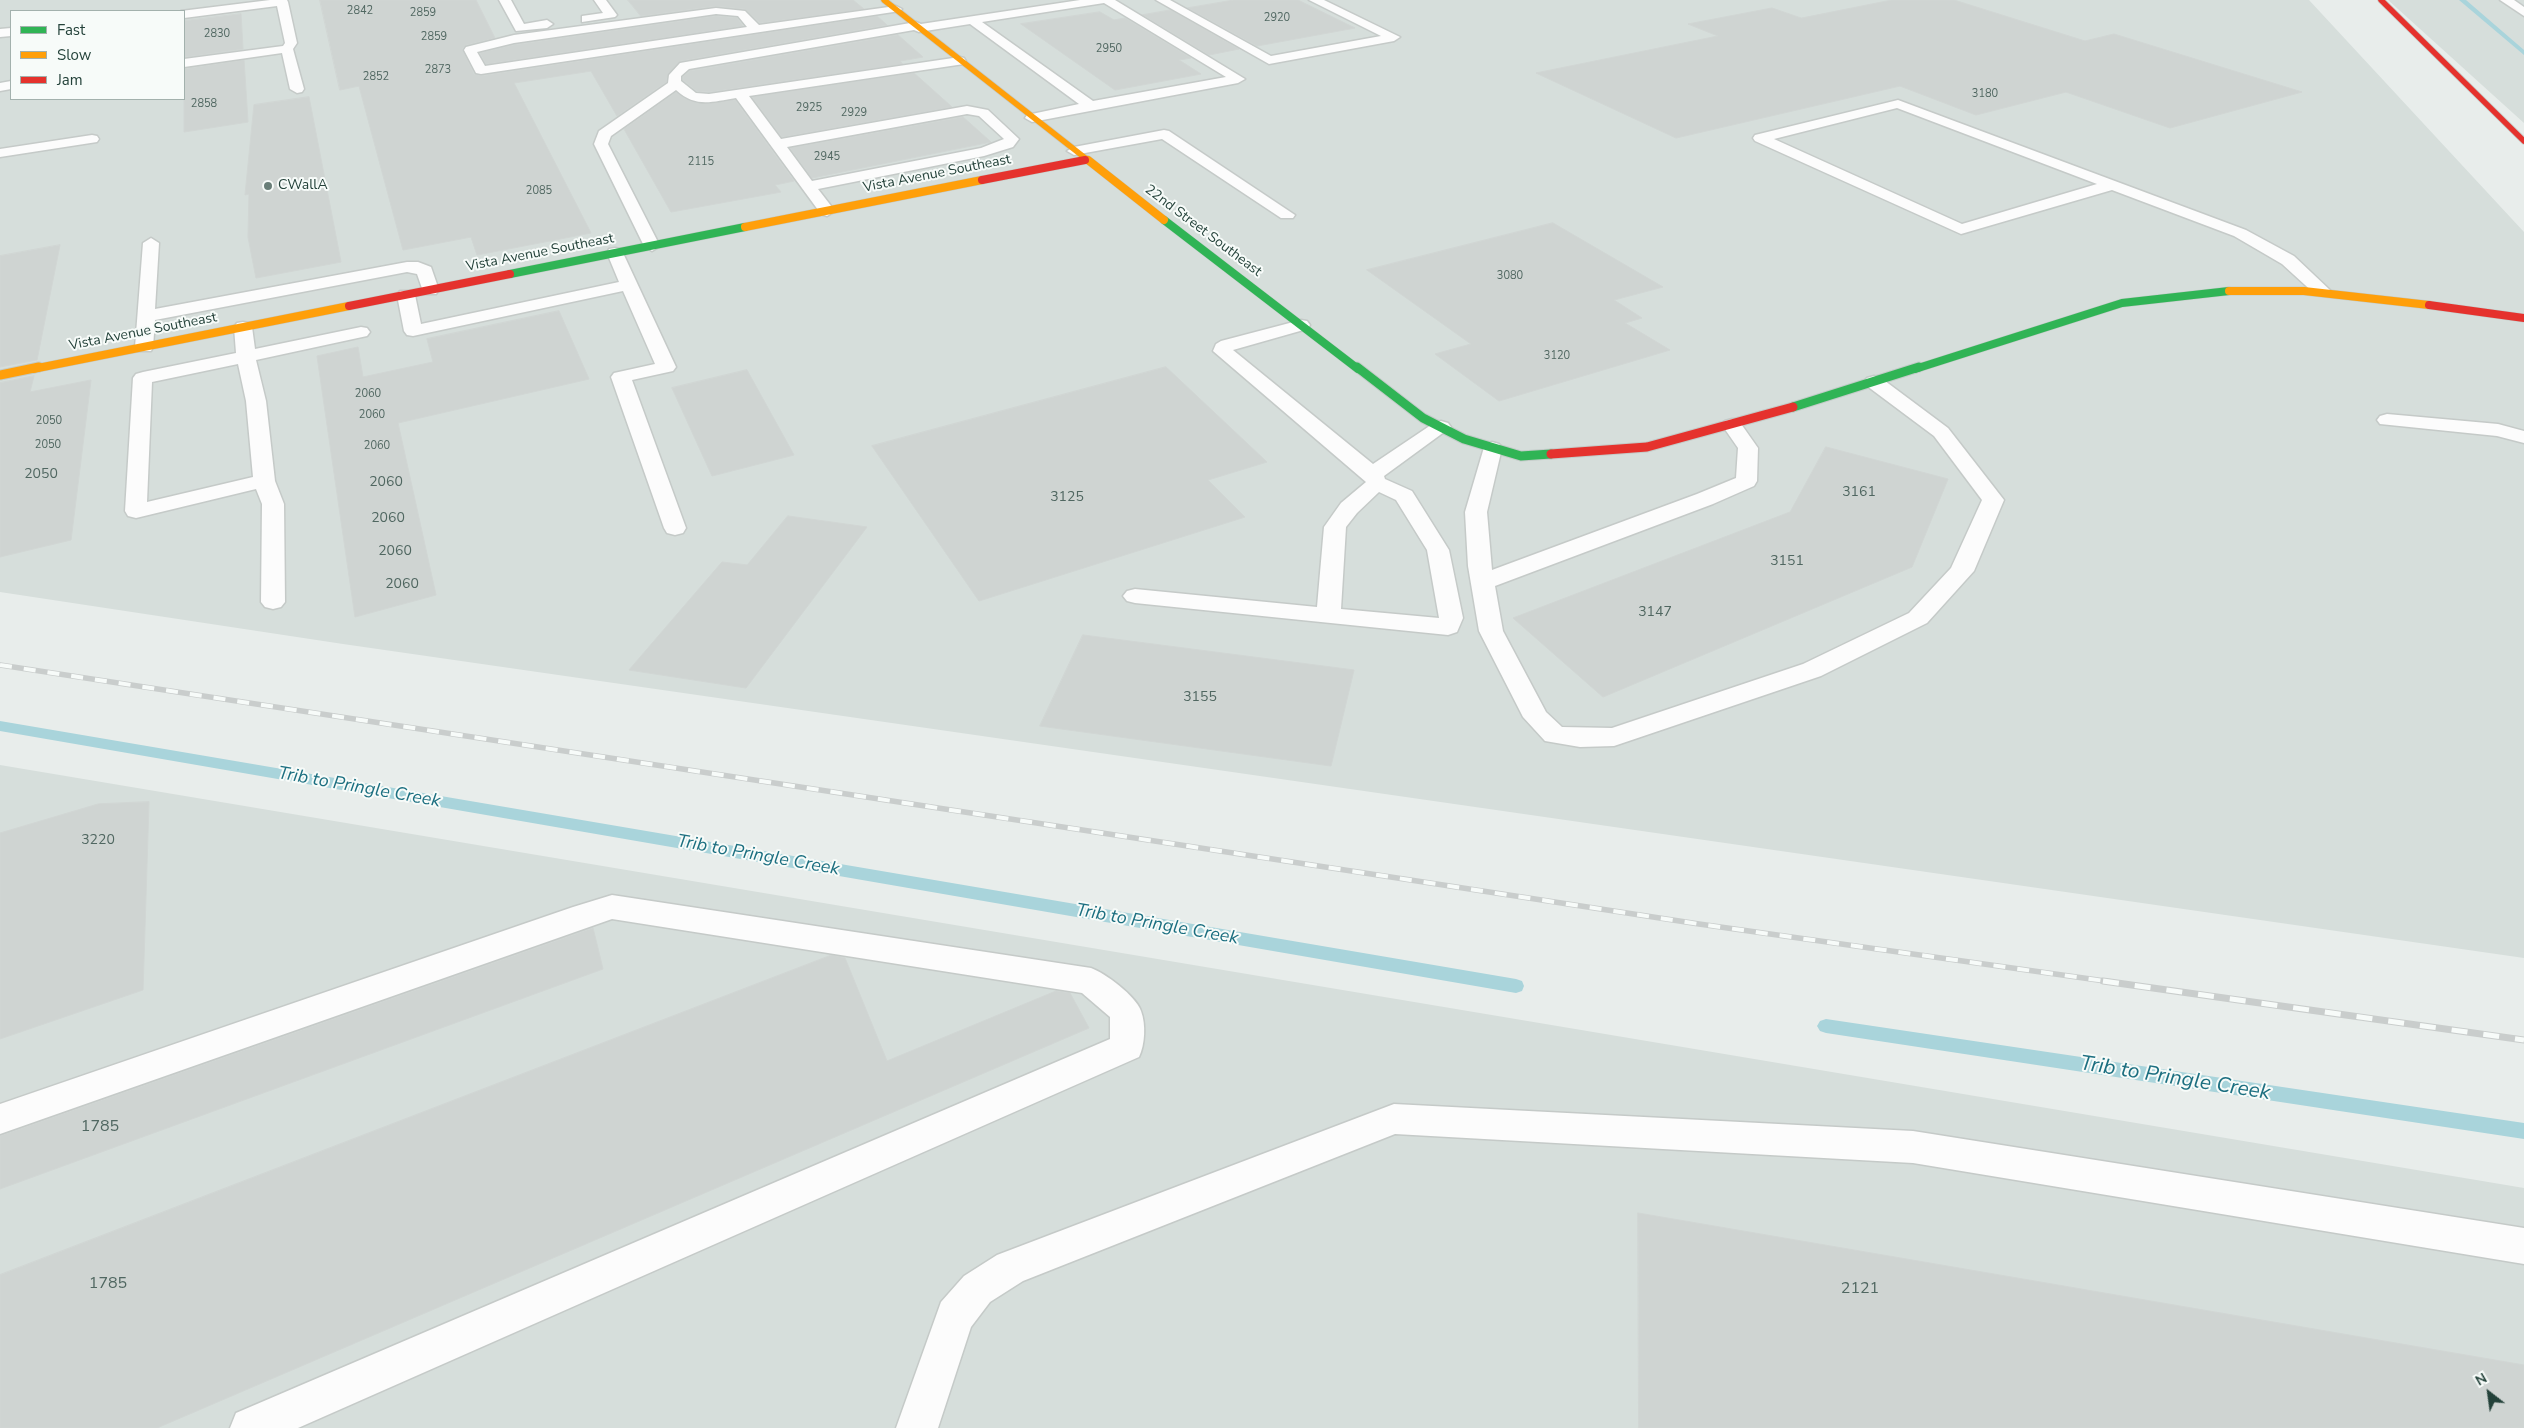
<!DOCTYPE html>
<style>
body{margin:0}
#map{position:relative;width:2524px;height:1428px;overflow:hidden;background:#e8edeb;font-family:"Nunito Sans",sans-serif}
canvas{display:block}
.legend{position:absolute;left:10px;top:10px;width:175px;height:90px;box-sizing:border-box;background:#f7fbf9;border:1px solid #a3b1ad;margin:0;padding:6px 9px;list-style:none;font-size:15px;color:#24423a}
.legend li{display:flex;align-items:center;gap:10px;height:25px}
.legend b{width:25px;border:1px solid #a3b1ad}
.north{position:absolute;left:2464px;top:1368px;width:50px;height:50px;-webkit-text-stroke:4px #f7fbf9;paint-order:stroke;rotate:330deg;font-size:14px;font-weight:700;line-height:20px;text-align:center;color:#24423a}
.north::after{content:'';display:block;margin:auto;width:18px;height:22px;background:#24423a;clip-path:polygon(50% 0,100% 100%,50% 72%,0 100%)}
</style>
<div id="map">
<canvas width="2524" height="1428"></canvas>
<ul class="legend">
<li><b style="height:6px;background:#30b455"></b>Fast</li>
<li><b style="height:6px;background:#ff9f0a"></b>Slow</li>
<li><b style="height:6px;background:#e5322d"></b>Jam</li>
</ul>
<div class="north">N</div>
</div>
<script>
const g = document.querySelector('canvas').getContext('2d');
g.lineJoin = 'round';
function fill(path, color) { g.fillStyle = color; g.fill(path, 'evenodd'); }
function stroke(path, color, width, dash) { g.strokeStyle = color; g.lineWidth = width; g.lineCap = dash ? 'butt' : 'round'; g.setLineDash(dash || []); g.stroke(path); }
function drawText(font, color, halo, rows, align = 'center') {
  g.font = font + ' "Nunito Sans",sans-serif'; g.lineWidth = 4; g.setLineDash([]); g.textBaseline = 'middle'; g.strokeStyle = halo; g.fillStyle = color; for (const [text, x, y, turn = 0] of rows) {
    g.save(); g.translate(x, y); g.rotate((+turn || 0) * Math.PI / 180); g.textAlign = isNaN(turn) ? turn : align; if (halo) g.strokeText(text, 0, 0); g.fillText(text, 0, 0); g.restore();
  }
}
fill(new Path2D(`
 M0,0H2309L2524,232V958L343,644L0,592ZM11,11H184V99H11Z
 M2388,0H2524V123Z
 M0,765L2524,1188V1428H0Z`), '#d6dedb');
fill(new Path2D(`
 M2459,0H2466L2524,50V55Z
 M0,721L1516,979L1522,981L1524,986L1522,991L1516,993L0,731Z
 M1826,1019L2524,1123V1139L1826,1033L1820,1031L1817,1026L1820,1021Z`), '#a9d4db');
const building = new Path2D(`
 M320,0H476L495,38L466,45L462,49L474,74L481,76L877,16L887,25L680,61L668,74L666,82L617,116L591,71L514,83L591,233L477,255L471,237L403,250L359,86L340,90Z
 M628,0H853L864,9L760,23L745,9L716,6L641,16Z
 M1234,0H1298L1355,28L1257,46L1188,8Z
 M1892,0H1954L2085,41L2114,34L2302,92L2170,128L2066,92L1976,115L1900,86L1676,138L1536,73L1718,36L1688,24L1772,8L1801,18Z
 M1171,10L1239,49L1209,55L1143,15Z
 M1100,12L1114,20L1125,18L1191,58L1179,60L1201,74L1115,90L1021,24Z
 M241,14L243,49L184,57V21Z
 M716,16L737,18L743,26L486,64L480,53L514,45Z
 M898,35L923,57L900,61L903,64L709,92L697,91L683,80V77L690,71Z
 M244,60L248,122L184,132V69Z
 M914,73L952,107L782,137L752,97Z
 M676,92L697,103L735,100L794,181L775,185L781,192L671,212L624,129Z
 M309,97L341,262L256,278L248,237L249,194L245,195L254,105Z
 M963,117L991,142L812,178L790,148Z
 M1553,223L1663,287L1614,300L1642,318L1625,323L1670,350L1499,401L1435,354L1471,344L1367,270Z
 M60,245L37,360L0,367V256Z
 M559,311L589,379L398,423L436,595L355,617L317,356L358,347L363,377L433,362L427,339Z
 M1166,367L1267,462L1208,480L1245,517L979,601L872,446Z
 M747,370L794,455L712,476L672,388Z
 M34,376L30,392L91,380L71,540L0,557V383Z
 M1826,447L1948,479L1912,567L1603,697L1513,618L1790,512Z
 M788,516L867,527L746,688L629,670L722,562L747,565Z
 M1083,635L1354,670L1331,766L1040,726Z
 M149,802L143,990L0,1039V833L98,804Z
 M593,928L603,969L0,1189V1136Z
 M832,955L845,958L887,1061L1056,991L1070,993L1089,1028L157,1428H0V1275Z
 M1638,1213L2524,1365V1428H1639Z`);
fill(building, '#cfd4d2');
stroke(building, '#d1d6d4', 1);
const lane = new Path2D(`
 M270,0H287L288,2L297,43L293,49L304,89L302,92L297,93L290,89L282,53L184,67V59L283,46L285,43L277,6L184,18V11H181Z
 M499,0H511L524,24L547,20L553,24L547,28L516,31Z
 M594,0H606L617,15L615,17L582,22V16L603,13Z
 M1080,0H1115L1245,79L1238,83L1032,122L1025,118L1027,115L1079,104L970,24L919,32L914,30L689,69L681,76V81L696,93L709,94L960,57L964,58L966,61L964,64L749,96L781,139L967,106L988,110L1019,139L1013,147L984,156L818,189L835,211L827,216L821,214L736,98C711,102 696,108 676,90L611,136L608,144L660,246L652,251L644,246L594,144L599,131L668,83L669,75L680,63L916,22L921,24ZM1104,3L1226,77L1093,101L982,22ZM967,114L979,116L1004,139L981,148L812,181L787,147Z
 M1156,0H1170L1271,56L1381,36L1309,0H1324L1400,37L1394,41L1269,64Z
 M2500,0H2514L2524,7V16Z
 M896,6L902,9L900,11L481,74L476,73L464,50L466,47L514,35L716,8L745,11L759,25ZM716,14L738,16L747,27L485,66L477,52L514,43Z
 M11,28V36L0,37V29Z
 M11,81V89L0,91V83Z
 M1898,100L2246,230L2294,256L2331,291L2328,295H2316L2282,264L2234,236L2112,190L1961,234L1755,141L1753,138L1755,135ZM1897,108L2097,184L1962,224L1774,139Z
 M1164,130L1169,131L1295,215L1293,218H1281L1162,139L1074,155L1067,151L1074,147Z
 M92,135L97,136L99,139L97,142L0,157V149Z
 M151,238L159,243L155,309L407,262H418L431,267L439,290L436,294H424L417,274L407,272L155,320L153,347L151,351H137L135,347L143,243Z
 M615,248L621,249L623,253L676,367L673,371L632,380L686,528L683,533L675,535L667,533L664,528L611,377L614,373L655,364L623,291L413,336L407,335L404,331L397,295L400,291H412L415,295L421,324L619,282L607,253L609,249Z
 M1301,320L1307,321L1310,325L1307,329L1233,350L1373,464L1434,423L1441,421L1448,423L1451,427L1384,476L1385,479L1412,491L1449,550L1463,618L1457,632L1448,635L1135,603L1127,601L1123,596L1127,591L1135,589L1317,607L1324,527L1341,503L1366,482L1213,351L1216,344L1221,341ZM1379,492L1396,500L1427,550L1439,618L1341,609L1346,527L1357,513Z
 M243,322L249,323L252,327L255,349L361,327L367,328L370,332L367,336L256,360L266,401L275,481L284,504L285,602L281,607L273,609L265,607L261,602L262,504L256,489L136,518L128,516L125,511L133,378L136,374L143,372L236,353L234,327L237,323ZM238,364L246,401L253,477L147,502L152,382Z
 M1874,376L1881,378L1948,428L2004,500L1974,571L1927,623L1821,676L1614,746L1580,747L1545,741L1523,717L1479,631L1468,566L1465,512L1485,444L1492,442L1499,444L1502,448L1487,512L1492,570L1697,494L1736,478L1738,448L1722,425L1725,421L1732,419L1739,421L1758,448L1757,481L1754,486L1713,504L1495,586L1503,631L1546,712L1562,727L1612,728L1803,664L1909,613L1951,568L1982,500L1934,436L1867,386L1864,382L1867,378Z
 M2387,414L2498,424L2524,431V443L2497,436L2380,424L2377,420L2380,416Z
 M612,895L1091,968C1105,973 1136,996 1141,1011C1146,1024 1145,1045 1139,1057L298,1428H230L236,1413L1110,1039V1017L1082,993L612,919L0,1134V1104L573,907Z
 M1394,1104L1913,1131L2524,1228V1264L1913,1163L1395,1134L1023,1281L990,1302L971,1327L938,1428H896L941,1302L964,1276L997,1255Z`);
const fastFar1 = new Path2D(`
 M1164,220L1358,369
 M510,274L745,227
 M1915,369L2122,303L2229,291`);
const fast = new Path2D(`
 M1357,367L1423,418L1464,439L1521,456L1551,454
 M1793,407L1919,367`);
const slowFar2 = new Path2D(`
 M884,0L1089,161`);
const slowFar1 = new Path2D(`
 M1088,160L1164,220
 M745,227L982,180
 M2229,291H2304L2429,305
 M33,369L349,306`);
const slow = new Path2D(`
 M0,375L39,367`);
const jamFar2 = new Path2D(`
 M2381,0L2524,141
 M1079,161L1085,160`);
const jamFar1 = new Path2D(`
 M982,180L1085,160
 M2429,305L2524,318
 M349,306L510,274`);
const jam = new Path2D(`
 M1551,454L1647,447L1793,407`);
stroke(lane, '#c5cac8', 3);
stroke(fastFar1, '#c3cbc8', 9);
stroke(fast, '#c3cbc8', 11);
stroke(slowFar2, '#c3cbc8', 7);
stroke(slowFar1, '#c3cbc8', 9);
stroke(slow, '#c3cbc8', 11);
stroke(jamFar2, '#c3cbc8', 7);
stroke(jamFar1, '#c3cbc8', 9);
stroke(jam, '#c3cbc8', 11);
fill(lane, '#fcfcfc');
stroke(fastFar1, '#30b455', 8);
stroke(fast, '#30b455', 9);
stroke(slowFar2, '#ff9f0a', 5.5);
stroke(slowFar1, '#ff9f0a', 8);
stroke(slow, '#ff9f0a', 9);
stroke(jamFar2, '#e5322d', 5.5);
stroke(jamFar1, '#e5322d', 8);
stroke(jam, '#e5322d', 9);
const railFar1 = new Path2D(`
 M0,665L1699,924L2112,982`);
const rail = new Path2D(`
 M2103,981L2524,1040`);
stroke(railFar1, '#c9cdcc', 5.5);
stroke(rail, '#c9cdcc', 7);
stroke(railFar1, '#f7fbf9', 4, [12]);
stroke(rail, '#f7fbf9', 5, [16]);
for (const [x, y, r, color] of [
 [268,186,5,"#697e78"]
]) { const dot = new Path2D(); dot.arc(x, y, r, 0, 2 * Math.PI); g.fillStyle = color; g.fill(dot); stroke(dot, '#f7fbf9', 2); }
drawText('11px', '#506761', null, [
 ["2842",360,11],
 ["2859",423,13],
 ["2920",1277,18],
 ["2830",217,34],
 ["2859",434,37],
 ["2950",1109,49],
 ["2873",438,70],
 ["2852",376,77],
 ["3180",1985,94],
 ["2858",204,104],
 ["2925",809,108],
 ["2929",854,113],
 ["2945",827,157],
 ["2115",701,162],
 ["2085",539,191],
 ["3080",1510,276],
 ["3120",1557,356],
 ["2060",368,394],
 ["2060",372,415],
 ["2050",49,421],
 ["2050",48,445],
 ["2060",377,446]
]);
drawText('14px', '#24423a', '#f7fbf9', [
 ["Vista Avenue Southeast",937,174,-11],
 ["22nd Street Southeast",1203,231,37],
 ["Vista Avenue Southeast",540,253,-11],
 ["Vista Avenue Southeast",143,332,-11]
]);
drawText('14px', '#24423a', '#f7fbf9', [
 ["CWallA",278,186]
], 'left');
drawText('14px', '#506761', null, [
 ["2050",41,475],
 ["2060",386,483],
 ["3161",1859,493],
 ["3125",1067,498],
 ["2060",388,519],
 ["2060",395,552],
 ["3151",1787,562],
 ["2060",402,585],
 ["3147",1655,613],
 ["3155",1200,698],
 ["3220",98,841]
]);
drawText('16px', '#506761', null, [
 ["1785",100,1127],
 ["1785",108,1284],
 ["2121",1860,1289]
]);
drawText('italic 18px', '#1c6f80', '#f7fbf9', [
 ["Trib to Pringle Creek",359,788,10],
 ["Trib to Pringle Creek",758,856,10],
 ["Trib to Pringle Creek",1157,925,10]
]);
drawText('italic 21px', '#1c6f80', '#f7fbf9', [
 ["Trib to Pringle Creek",2175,1079,9]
]);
</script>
